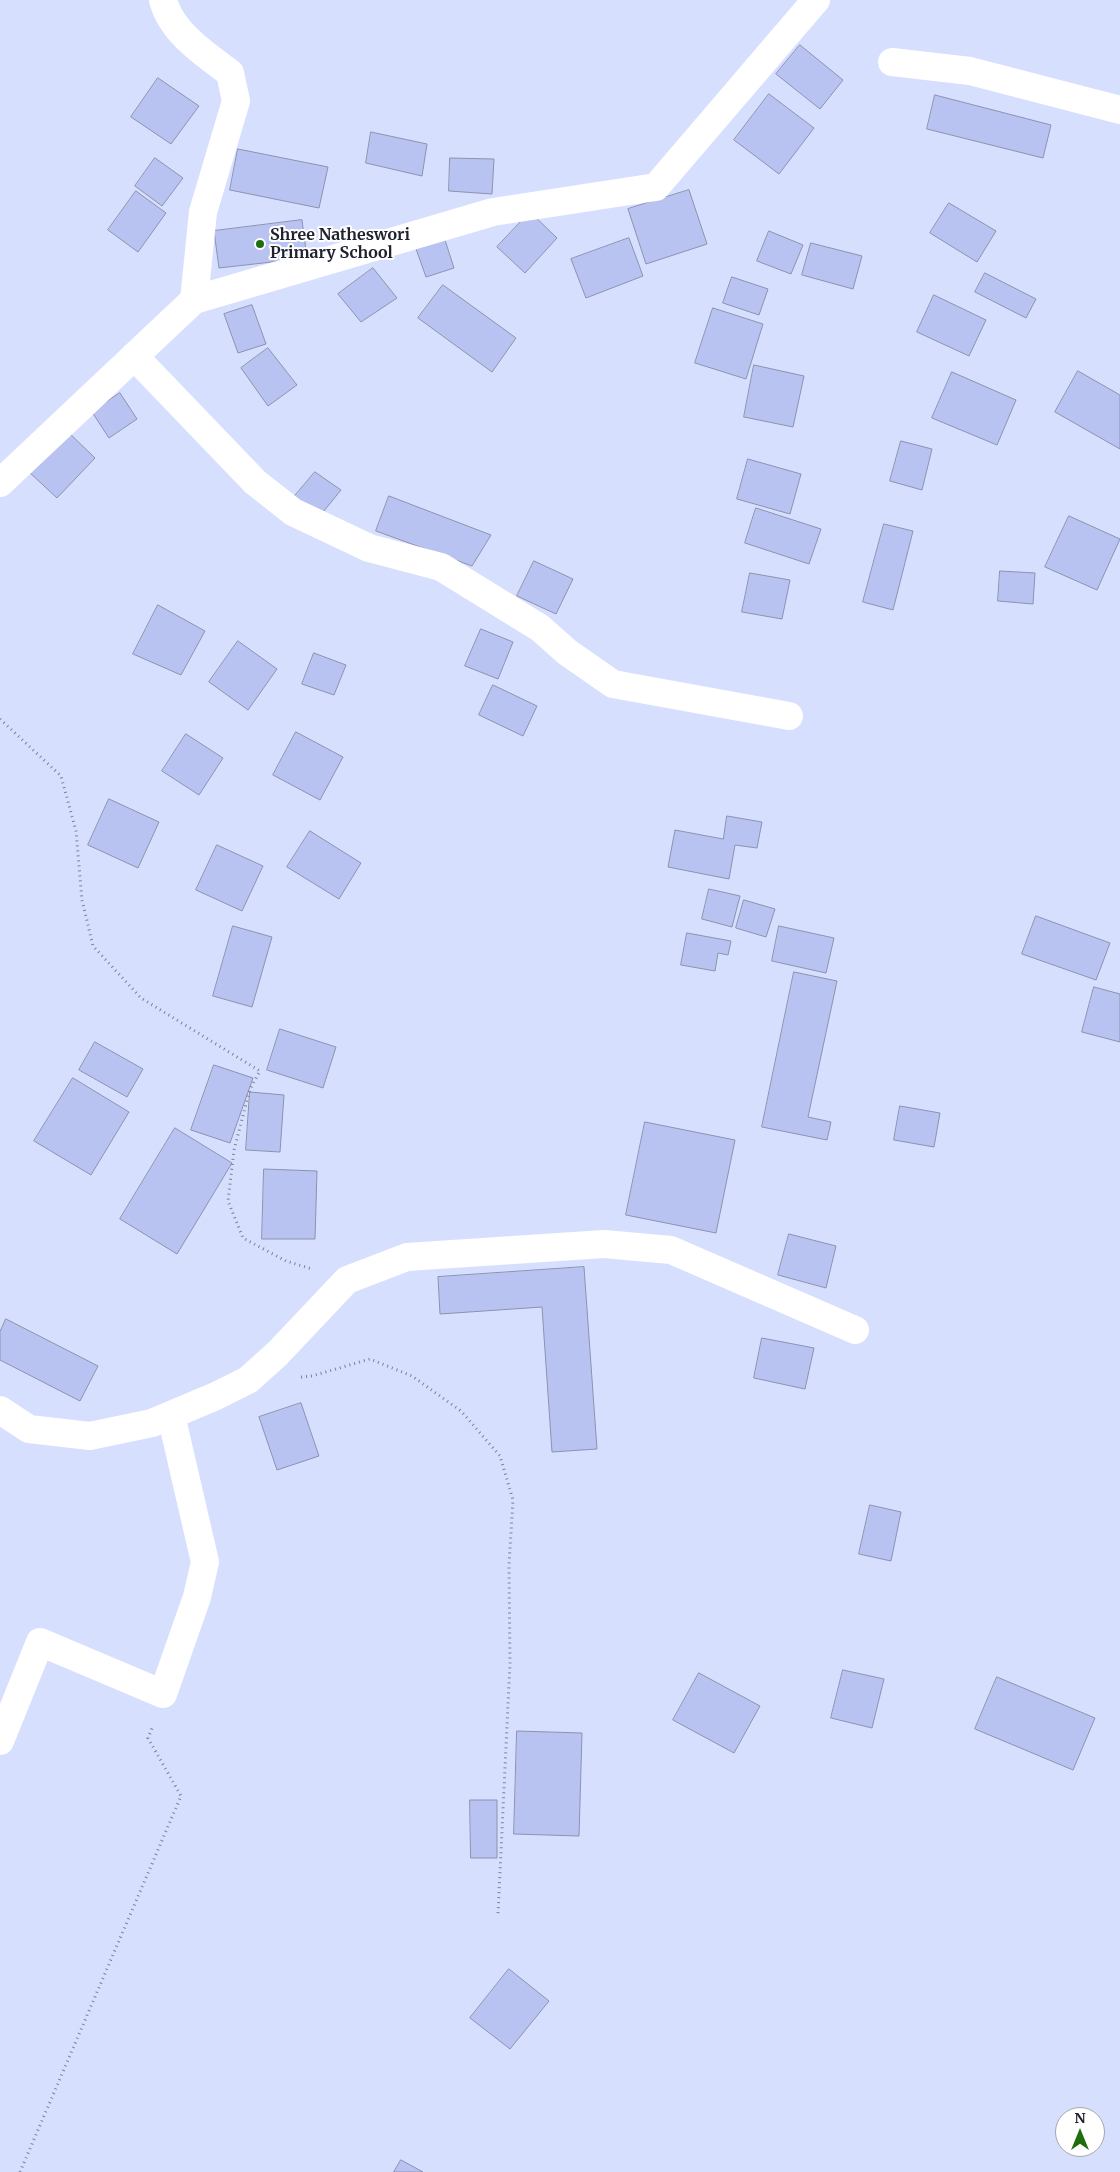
<!DOCTYPE html>
<style>
body{margin:0}
#map{position:relative;width:1120px;height:2172px;overflow:hidden;background:#d7dffe;font-family:Merriweather,serif}
canvas{display:block}
.north{position:absolute;left:1055px;top:2107px;width:50px;height:50px;box-sizing:border-box;background:#fff;border:1px solid #a5a6ab;border-radius:50%;rotate:0deg;font-size:14px;font-weight:700;line-height:20px;text-align:center;color:#1f212d}
.north::after{content:'';display:block;margin:auto;width:18px;height:22px;background:#206d10;clip-path:polygon(50% 0,100% 100%,50% 72%,0 100%)}
</style>
<div id="map">
<canvas width="1120" height="2172"></canvas>
<div class="north">N</div>
</div>
<script>
const g = document.querySelector('canvas').getContext('2d');
g.lineJoin = 'round';
function fill(path, color) { g.fillStyle = color; g.fill(path, 'evenodd'); }
function stroke(path, color, width, dash) { g.strokeStyle = color; g.lineWidth = width; g.lineCap = dash ? 'butt' : 'round'; g.setLineDash(dash || []); g.stroke(path); }
function drawText(font, color, halo, rows, align = 'center') {
  g.font = font + ' Merriweather,serif'; g.lineWidth = 4; g.setLineDash([]); g.textBaseline = 'middle'; g.strokeStyle = halo; g.fillStyle = color; for (const [text, x, y, turn = 0] of rows) {
    g.save(); g.translate(x, y); g.rotate((+turn || 0) * Math.PI / 180); g.textAlign = isNaN(turn) ? turn : align; if (halo) g.strokeText(text, 0, 0); g.fillText(text, 0, 0); g.restore();
  }
}
const building = new Path2D(`
 M800,45L843,80L820,109L776,74Z
 M158,78L199,106L171,144L131,117Z
 M769,94L814,128L779,174L734,140Z
 M935,95L1051,125L1043,158L927,129Z
 M371,132L427,144L422,176L366,163Z
 M238,149L328,167L319,208L230,190Z
 M155,158L183,178L162,206L135,186Z
 M450,158L494,159L492,194L449,191Z
 M689,190L707,244L646,264L628,209Z
 M136,191L166,213L138,252L108,230Z
 M949,203L996,231L977,262L930,233Z
 M530,212L557,238L525,273L497,247Z
 M302,220L307,258L219,268L214,231Z
 M769,231L803,245L791,274L757,261Z
 M444,237L454,268L426,277L415,246Z
 M629,238L643,276L586,298L571,259Z
 M811,243L862,256L853,289L802,275Z
 M373,268L397,298L361,322L338,294Z
 M985,273L1036,299L1026,318L975,292Z
 M732,277L768,289L759,315L723,303Z
 M443,285L516,338L492,372L418,318Z
 M934,295L986,320L969,356L917,332Z
 M252,305L266,344L238,353L224,314Z
 M713,308L763,324L746,379L695,363Z
 M268,348L297,385L268,406L241,368Z
 M754,365L804,376L793,427L744,417Z
 M1078,371L1120,395V449L1055,412Z
 M952,372L1016,400L997,445L932,418Z
 M120,393L137,419L109,438L92,412Z
 M67,431L95,458L57,498L29,472Z
 M901,441L932,449L922,490L890,481Z
 M748,459L801,474L790,514L737,499Z
 M315,472L341,490L319,517L294,497Z
 M389,496L491,535L472,566L376,531Z
 M756,508L821,529L809,564L745,543Z
 M1069,516L1120,539L1097,590L1045,567Z
 M884,524L913,531L893,610L863,602Z
 M534,561L573,579L556,614L517,596Z
 M1000,571L1035,573L1033,604L998,601Z
 M750,573L790,580L782,619L742,612Z
 M158,605L205,631L181,675L133,654Z
 M481,629L513,642L498,679L465,666Z
 M238,641L277,669L248,710L209,682Z
 M314,653L346,665L334,695L302,684Z
 M493,685L537,706L523,736L479,715Z
 M296,732L343,757L320,800L273,775Z
 M186,734L223,758L199,795L162,771Z
 M109,799L159,822L138,868L88,845Z
 M727,816L762,822L757,848L735,845L729,879L668,867L675,830L723,839Z
 M310,831L361,863L339,899L287,867Z
 M217,845L263,866L242,911L196,890Z
 M709,889L740,896L732,927L702,919Z
 M744,900L775,909L766,937L736,928Z
 M1036,916L1110,943L1096,980L1022,954Z
 M233,926L272,937L252,1007L213,996Z
 M779,926L834,938L826,973L772,961Z
 M687,933L731,941L728,955L718,953L715,971L681,965Z
 M794,972L837,981L808,1117L831,1122L827,1140L762,1127Z
 M1094,987L1120,994V1042L1082,1032Z
 M280,1029L336,1047L323,1088L267,1070Z
 M95,1042L143,1069L127,1097L79,1070Z
 M214,1065L253,1078L230,1143L191,1130Z
 M73,1078L129,1112L91,1175L34,1141Z
 M250,1092L284,1095L280,1152L246,1150Z
 M900,1106L940,1113L934,1147L894,1140Z
 M645,1122L735,1140L716,1233L626,1215Z
 M175,1128L232,1163L177,1254L120,1219Z
 M264,1169L317,1171L315,1239H262Z
 M789,1234L836,1246L826,1288L778,1275Z
 M584,1267L597,1449L552,1452L542,1307L440,1314L438,1277Z
 M6,1319L98,1366L80,1401L0,1360V1332Z
 M762,1338L814,1348L805,1389L754,1378Z
 M301,1403L319,1456L277,1470L259,1417Z
 M870,1505L901,1512L891,1561L859,1554Z
 M843,1670L884,1679L872,1728L831,1718Z
 M699,1673L760,1706L734,1753L673,1720Z
 M997,1677L1095,1718L1073,1770L975,1729Z
 M517,1731L582,1733L579,1836L514,1834Z
 M470,1800H497V1858H471Z
 M509,1969L549,2001L510,2049L470,2018Z
 M401,2160L423,2172H394Z`);
fill(building, '#b9c3f1');
stroke(building, '#8c92af', 1);
stroke(new Path2D(`
 M0,719L61,776L76,831L82,900L93,946L141,998L260,1071L250,1089L234,1150L228,1201L243,1238L286,1261L312,1269
 M301,1377L312,1376L370,1359L412,1376L461,1411L500,1456L513,1500L509,1565L510,1663L498,1914
 M20,2172L181,1796L148,1738L153,1726`), '#7c8197', 3, [1, 4]);
stroke(new Path2D(`
 M163,0C171,32 205,54 230,73L236,101L203,212L194,300
 M892,62L970,71L1120,110
 M134,356L255,482L293,512L369,548L441,567L540,628L567,652L613,684L789,716
 M0,483L194,300L493,212L656,187L816,0
 M0,1410L29,1429L90,1436L152,1423L216,1396L248,1380L277,1354L347,1280L407,1257L604,1244L671,1250L855,1330
 M0,1741L40,1642L163,1694L197,1597L205,1562L171,1415`), '#fff', 28);
for (const [x, y, r, color] of [
 [260,244,5,"#206d10"]
]) { const dot = new Path2D(); dot.arc(x, y, r, 0, 2 * Math.PI); g.fillStyle = color; g.fill(dot); stroke(dot, '#fff', 2); }
drawText('bold 16px', '#1f212d', '#fff', [
 ["Shree Natheswori",270,235],
 ["Primary School",270,253]
], 'left');
</script>
